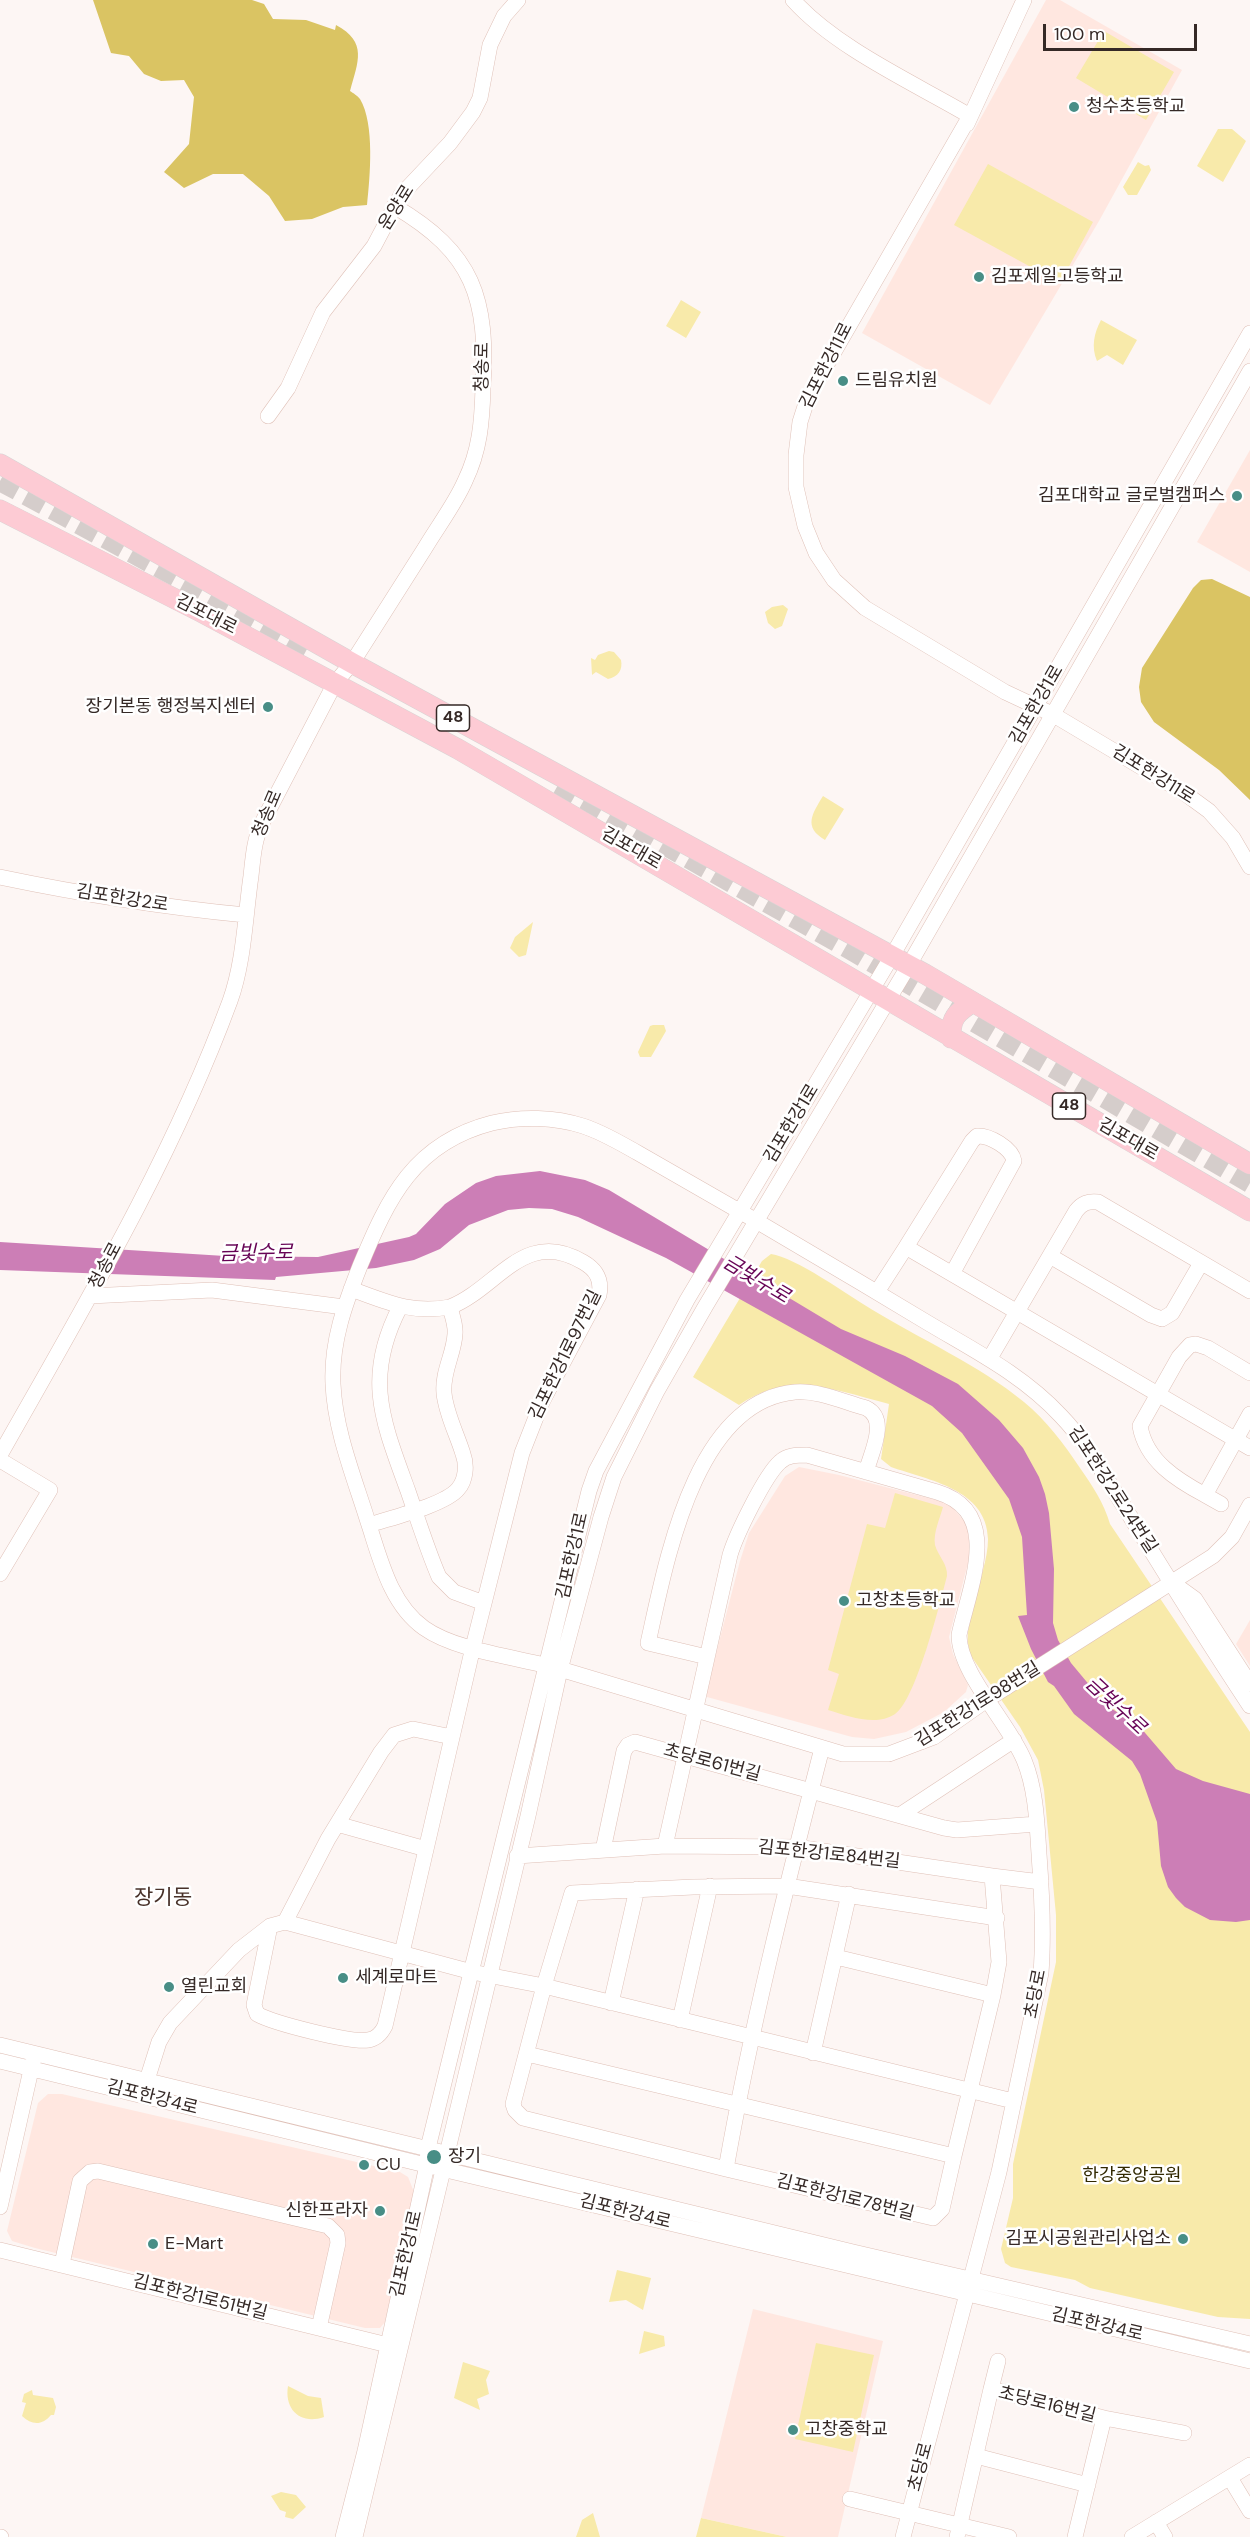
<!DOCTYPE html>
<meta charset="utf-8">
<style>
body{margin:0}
#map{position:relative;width:1250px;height:2537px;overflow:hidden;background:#fdf6f4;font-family:"DM Sans",sans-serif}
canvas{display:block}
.scale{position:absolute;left:1043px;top:24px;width:154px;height:27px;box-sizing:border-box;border:3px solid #352926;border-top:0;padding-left:8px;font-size:18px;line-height:21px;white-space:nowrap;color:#352926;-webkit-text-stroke:4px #fff;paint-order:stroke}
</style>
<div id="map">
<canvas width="1250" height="2537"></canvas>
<div class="scale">100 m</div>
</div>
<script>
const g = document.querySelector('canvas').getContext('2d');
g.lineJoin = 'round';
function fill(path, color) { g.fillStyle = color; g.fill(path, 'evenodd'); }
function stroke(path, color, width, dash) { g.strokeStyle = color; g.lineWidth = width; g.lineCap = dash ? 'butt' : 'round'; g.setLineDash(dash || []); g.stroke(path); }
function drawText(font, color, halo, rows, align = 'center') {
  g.font = font + ' "DM Sans","Noto Sans KR",sans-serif'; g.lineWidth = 5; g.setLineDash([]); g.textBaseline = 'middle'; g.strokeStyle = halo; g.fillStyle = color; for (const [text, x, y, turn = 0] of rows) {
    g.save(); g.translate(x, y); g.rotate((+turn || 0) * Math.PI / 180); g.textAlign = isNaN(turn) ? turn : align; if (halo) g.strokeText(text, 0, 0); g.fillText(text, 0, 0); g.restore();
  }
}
fill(new Path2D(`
 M1046,0H1060L1182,70L1099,221L990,405L862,333Z
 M1250,450V572L1197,542Z
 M799,1467L839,1475L944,1502L954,1509L967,1525L969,1535V1559L949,1637L953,1654L968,1685L966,1692L944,1712L906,1732L874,1739L852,1737L707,1697L706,1692L740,1561L749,1533L785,1476Z
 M1250,1620V1666L1236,1644Z
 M48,2094H62L400,2172L408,2177L414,2192L385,2322L380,2328H365L35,2248L12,2241L7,2231L38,2103Z
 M753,2309L883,2341L838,2537H787L701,2518Z`), '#ffe7e0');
fill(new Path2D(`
 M1104,31L1174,72L1146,120L1076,78Z
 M1218,129H1232L1246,141L1223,182L1197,166Z
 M1138,162L1145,166L1149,165L1151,170L1137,195H1128L1123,187Z
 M988,164L1093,222L1060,283L954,225Z
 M681,300L701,312L686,338L666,326Z
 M1101,320L1137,340L1123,365L1107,355L1097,361C1091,347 1094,333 1101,320Z
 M783,605L788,609L782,626L775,629L768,623L765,612L772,607Z
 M609,651L614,652L621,660C623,670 618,677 608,679L596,672L592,675L591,658L595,660L598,655Z
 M823,796L844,809L825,840C803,827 812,814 823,796Z
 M533,922L526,955L519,957L510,948L515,937Z
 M653,1025H664L666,1031L651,1057H640L638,1052L650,1026Z
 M771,1254C795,1257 848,1295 871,1309C920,1339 979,1365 1024,1402C1046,1420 1064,1444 1080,1468C1092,1485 1104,1503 1110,1524L1250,1732V2319L1218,2317L1090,2288L1075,2280L1011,2267L1005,2263L1001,2249L1013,2198V2164L1056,1962V1915L1044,1790L1038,1760L1020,1727L971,1656C964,1636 970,1622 974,1602C979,1582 988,1559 988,1539C987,1489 928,1480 891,1467L881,1459L889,1404C835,1390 789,1370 739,1405L693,1377L762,1261Z
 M895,1493L943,1507C940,1518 933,1533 935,1545C938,1556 948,1564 947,1576C940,1603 916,1700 895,1714C876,1727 848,1716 828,1710L839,1674L828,1670L867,1524L885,1528Z
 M617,2270L651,2278L643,2310L626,2300L609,2302Z
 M644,2331L664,2336L665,2346L639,2354Z
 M816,2343L874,2355L853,2452L795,2439Z
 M463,2362L490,2371L486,2380L489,2394L477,2399L480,2410L454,2398Z
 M288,2386L308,2396L321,2398L324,2417C301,2425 284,2410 288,2386Z
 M32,2390L33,2395L53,2398L56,2407L54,2415H51C43,2425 32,2426 22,2416L26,2403L22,2402L24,2394Z
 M281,2492L296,2495L306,2507L293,2519L285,2517L286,2512L280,2510L271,2496Z
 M593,2513L600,2537H576L582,2520Z
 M701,2518L787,2537H696Z`), '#f8eaaa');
fill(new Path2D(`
 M93,0H252L264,4L273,19L306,20L335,30L336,25C368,42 358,62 350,91C353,93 358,96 360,99C375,124 370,177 367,205L343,207L312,219L285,221L269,196L243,174H213L184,188L164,172L189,144L194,97L184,80L161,81L144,74L129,56L111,53Z
 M1212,579L1250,597V800L1219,770L1154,722L1141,702L1139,687L1142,668L1193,588L1201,580Z`), '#dac463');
fill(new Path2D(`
 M540,1171L585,1180L609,1190L841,1329L905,1356L958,1384L999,1420L1023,1448L1039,1477L1045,1494L1049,1513L1054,1569L1053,1623L1058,1640L1071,1663L1106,1705L1140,1727L1176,1769L1203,1781L1250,1794V1920L1236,1922L1210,1920L1185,1907L1176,1898L1168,1887L1161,1866L1157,1822L1140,1774L1132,1761L1074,1714L1054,1686L1048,1682L1031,1649L1018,1616L1027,1615L1022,1537L1009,1499L962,1433L932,1406L666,1258L578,1217L552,1209L529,1208L508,1210L469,1225L440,1249L414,1260L376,1268L276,1277L275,1280L0,1270V1242L225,1256L318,1257L409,1237L416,1234L445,1204L476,1183L496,1176Z`), '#cc7eb6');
stroke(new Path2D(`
 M0,481L308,649
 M558,785L849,949L1250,1183`), '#d5cdcb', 20, [20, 10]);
const minor = new Path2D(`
 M793,0C836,48 914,83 970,116
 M970,116L808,397L800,422L796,455V487L805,526L816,553L834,580L865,608L1005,692L1052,714L1183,792L1209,811L1233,838L1250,867
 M967,124L1024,0
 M268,416L288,388L323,312L374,246L401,195L450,143L473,112L480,98L490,45L504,16L518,0
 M0,877C81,894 163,907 246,915
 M1050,1256L1151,1315L1162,1319L1172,1313L1201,1263
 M952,1274L1014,1161C1012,1148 989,1135 977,1136L972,1141L906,1247L1250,1448
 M351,1289C387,1302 411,1314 450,1307C452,1316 456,1325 455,1334C454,1354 442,1372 444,1393C446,1414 457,1434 463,1454C467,1465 466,1480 458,1489C445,1505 390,1518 369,1525
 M877,1292L906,1247
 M90,1296L212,1290L344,1307
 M400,1307C363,1378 383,1422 408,1491C418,1520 427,1549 439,1577L454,1592L484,1603
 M990,1358L1076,1211C1082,1203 1088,1201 1098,1202L1250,1291
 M1250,1373L1208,1348L1196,1344L1190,1345L1179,1357L1140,1426C1146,1461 1177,1480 1205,1495L1250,1414
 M0,1455C83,1308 171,1161 230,1001C244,962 245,918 251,876C253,858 254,840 262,823L335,683L352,663C376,625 401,586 425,548C438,526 455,504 465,481C480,450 482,422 483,388C488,298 474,253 394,206
 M0,1460L50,1490L0,1574
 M1205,1495L1221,1504
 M1250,1505L1232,1537L1213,1556L988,1699L934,1737L889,1754H843C748,1726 654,1697 560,1669C521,1658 456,1651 424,1628C390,1604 380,1558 368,1522C354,1477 335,1431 333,1384C331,1342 345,1304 360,1266C388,1198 414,1143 492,1123C521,1116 555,1117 583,1126C602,1132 620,1143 638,1153C676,1175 714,1197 753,1219C811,1253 870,1288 928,1323C975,1351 1023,1375 1061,1416C1089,1445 1108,1482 1130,1516C1169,1580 1209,1644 1250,1706
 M1177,1586L1195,1599L1250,1684
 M707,1657L648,1643C666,1563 694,1401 795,1392C818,1390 844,1402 866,1408C889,1419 871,1453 866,1472
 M822,1748C786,1888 751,2027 726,2169L523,2118L515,2110L513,2104L544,1986L572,1893L693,1887L787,1886L997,1918
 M900,1815L1014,1740
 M337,1824L426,1849
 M665,1846L730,1555C736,1535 765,1475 780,1462C787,1455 797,1455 807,1455L937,1492C1004,1512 969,1588 959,1635C959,1673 1009,1723 1024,1760C1036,1789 1037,1823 1039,1854C1042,1894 1044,1933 1041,1973L999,2172L903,2537
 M603,1850L624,1751L628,1745L635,1742L944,1828L957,1830L1037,1824
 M517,1856L665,1846L796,1847L992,1876
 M285,1922L328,1839L381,1752L394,1735L413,1729L452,1737
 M270,1926L254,2005L257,2014C273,2023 350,2043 368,2040C376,2039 381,2034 385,2026L473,1647L522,1453L542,1402L599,1295C602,1280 597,1270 583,1262C524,1227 498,1288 450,1307
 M836,1957L993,1995
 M611,2003L637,1889
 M680,2020L710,1886
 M0,2045L853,2252L1250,2344
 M813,2053L849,1894
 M527,2054L954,2156L993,1995L999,1962L992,1876L1041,1882
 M0,2061L442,2169L1250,2361
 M147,2080L159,2042L170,2023L239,1950L270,1926L285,1922L472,1972L544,1986L1013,2101
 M726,2169L933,2218L942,2209L954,2156
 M0,2207L33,2061
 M0,2250L396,2347
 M62,2264L80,2181L90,2172L98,2171L328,2226L337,2235L338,2243L319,2328
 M991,2389L998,2361
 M1104,2418L1184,2433
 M976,2456L1088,2485
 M1230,2478L1250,2511
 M850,2499L1009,2537
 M1156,2522L1165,2537
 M0,2537H1
 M343,2537L365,2451L427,2165L428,2148L589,1491L596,1471L687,1300L892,956L1250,333
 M355,2537L528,1816L560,1670L601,1517L614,1477L657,1391L705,1307L909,965L1250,371
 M957,2537L991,2389L1104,2418L1075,2537
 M1132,2537L1250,2465`);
const major = new Path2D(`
 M0,464L352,663L925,974L1250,1164
 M0,510L199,611L458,749L1250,1211
 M951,1038C950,1018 957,1012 973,1002`);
stroke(minor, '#dfc0b7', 16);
stroke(major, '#d7d4d4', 21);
stroke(minor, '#fff', 15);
stroke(major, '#fdcbd4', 20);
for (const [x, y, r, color] of [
 [1074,107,6,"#488e86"],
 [979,277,6,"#488e86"],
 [843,381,6,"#488e86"],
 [1237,496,6,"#488e86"],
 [268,707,6,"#488e86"],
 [844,1601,6,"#488e86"],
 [343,1978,6,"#488e86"],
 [169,1987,6,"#488e86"],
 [434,2157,8,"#488e86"],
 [364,2165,6,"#488e86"],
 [380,2211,6,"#488e86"],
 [1183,2239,6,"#488e86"],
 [153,2244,6,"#488e86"],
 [793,2430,6,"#488e86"]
]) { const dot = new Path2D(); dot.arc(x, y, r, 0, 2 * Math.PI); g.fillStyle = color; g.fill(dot); stroke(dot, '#fff', 2); }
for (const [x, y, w] of [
 [453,718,33],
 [1069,1106,33]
]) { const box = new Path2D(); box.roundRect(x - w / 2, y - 13, w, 26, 4.5); g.fillStyle = '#fff'; g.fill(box); stroke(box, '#352926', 1.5); }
drawText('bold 16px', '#352926', null, [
 ["48",453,718],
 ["48",1069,1106]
]);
drawText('18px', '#352926', '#fff', [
 ["청수초등학교",1086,107],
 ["김포제일고등학교",991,277],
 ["드림유치원",855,381],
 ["김포대학교 글로벌캠퍼스",1225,496,"right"],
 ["장기본동 행정복지센터",256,707,"right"],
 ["고창초등학교",856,1601],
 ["세계로마트",355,1978],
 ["열린교회",181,1987],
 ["장기",448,2157],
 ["CU",376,2165],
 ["신한프라자",368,2211,"right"],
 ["김포시공원관리사업소",1171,2239,"right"],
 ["E-Mart",165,2244],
 ["고창중학교",805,2430]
], 'left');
drawText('18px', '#352926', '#fff', [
 ["운양로",397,208,-58],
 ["김포한강11로",827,366,-63],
 ["청송로",483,367,-89],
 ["김포대로",206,615,27],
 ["김포한강1로",1037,705,-60],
 ["김포한강11로",1153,775,32],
 ["청송로",268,814,-67],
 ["김포대로",631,849,30],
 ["김포한강2로",122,899,9],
 ["김포한강1로",792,1124,-59],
 ["김포대로",1128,1140,30],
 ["청송로",106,1266,-62],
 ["김포한강1로97번길",566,1355,-64],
 ["김포한강2로24번길",1112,1490,57],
 ["김포한강1로",573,1556,-77],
 ["김포한강1로98번길",978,1705,-32],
 ["초당로61번길",712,1763,15],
 ["김포한강1로84번길",829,1855,6],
 ["초당로",1036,1994,-79],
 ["김포한강4로",152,2098,14],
 ["김포한강1로78번길",845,2198,14],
 ["김포한강4로",625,2212,14],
 ["김포한강1로",407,2254,-77],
 ["김포한강1로51번길",200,2298,14],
 ["김포한강4로",1097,2325,13],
 ["초당로16번길",1047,2405,14],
 ["초당로",921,2467,-75]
]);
drawText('18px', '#322900', '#fff', [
 ["한강중앙공원",1132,2176]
]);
drawText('italic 20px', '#660355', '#fff', [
 ["금빛수로",256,1254,-1],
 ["금빛수로",756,1280,31],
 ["금빛수로",1115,1706,43]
]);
drawText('21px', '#483129', '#fff', [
 ["장기동",163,1898]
]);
</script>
